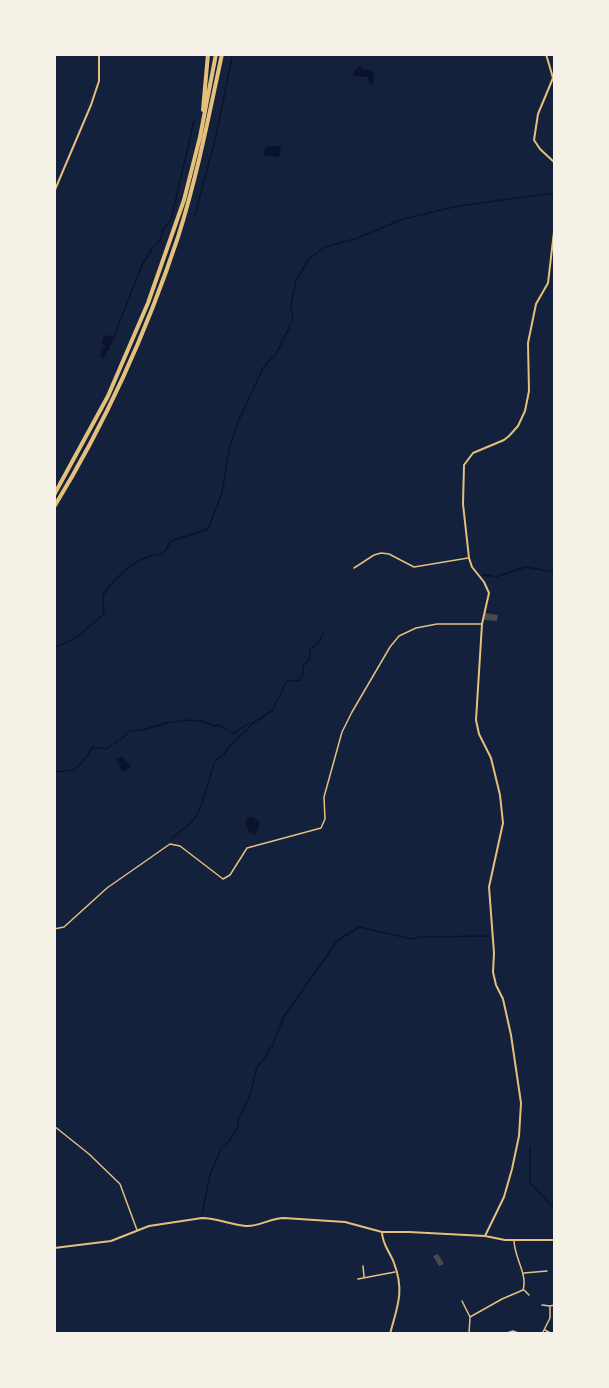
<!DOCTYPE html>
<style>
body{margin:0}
#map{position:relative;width:609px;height:1388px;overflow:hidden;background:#14213d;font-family:Montserrat,sans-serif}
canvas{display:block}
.frame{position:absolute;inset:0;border:56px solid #f6f1e7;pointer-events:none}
</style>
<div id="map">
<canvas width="609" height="1388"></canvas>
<div class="frame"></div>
</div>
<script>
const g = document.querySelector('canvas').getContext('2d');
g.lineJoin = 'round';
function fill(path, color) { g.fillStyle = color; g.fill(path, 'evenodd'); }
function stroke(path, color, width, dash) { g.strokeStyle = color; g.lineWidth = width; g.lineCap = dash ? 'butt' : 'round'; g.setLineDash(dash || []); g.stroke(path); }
fill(new Path2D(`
 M360,66L365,70C370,69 373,71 375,75L373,78L374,82L372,84L369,83L368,77L353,76L355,70Z
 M268,146H278L281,148L280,155L277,157L264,155V150Z
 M107,335L115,337L103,360L100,355L103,348L107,347L102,344L103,338Z
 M121,756L131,766L129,769L122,771L116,759Z
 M252,817L260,822L255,835L249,832L245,823L247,818Z`), '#0b132b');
stroke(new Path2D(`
 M195,215L216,136L232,58
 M156,245L161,239L163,229L171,220L194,121
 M293,321L291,305L296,280L309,259L325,247L358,238L400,220L458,206L554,193
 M114,336L142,265L153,247
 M482,575L492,576
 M495,577L525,567L555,572
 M54,647C76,642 88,627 104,614L103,595C114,579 131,562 150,556C155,555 160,556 164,553C167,550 168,544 171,541L208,529L222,493L229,450L237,424L263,368L276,354L291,324
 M172,722L191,720L201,721L216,726L219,725L227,730
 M229,732L234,733L249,723
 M121,739L130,731L143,730L169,722
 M215,761L223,755L234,741L249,728L251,724L272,711L287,681L300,680L303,674V666L310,659V650L320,641L323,633
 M54,772L73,770L79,766L93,747L106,749L119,740
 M172,839C177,832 185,829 191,823C204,808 207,783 214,764
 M530,1147V1152
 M530,1154V1183L555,1209
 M202,1214L210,1175L222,1147L229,1141L238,1126V1120L250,1095L257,1067L268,1054V1050L272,1047L283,1018L337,941L359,927L412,939L419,937L489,936`), '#0b132b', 1.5);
fill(new Path2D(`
 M485,613L498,615L497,621L484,620Z
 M438,1254L444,1264L439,1266L433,1256Z`), '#48494c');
stroke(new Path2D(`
 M354,568L374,555L381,553L389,554L414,567L468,558
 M54,929L64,927L107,888L170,844L180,846L223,879L230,875L247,848L321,828L325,819L324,797L342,732L352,712L390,647L399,636L416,628L437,624H481
 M54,1126L89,1154L120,1184L137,1230
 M363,1266L364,1277
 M524,1273L547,1271
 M358,1279L395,1272
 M524,1290L529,1295
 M462,1301L470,1317
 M542,1305L550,1306L555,1305
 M545,1330L552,1334
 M469,1334L470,1317L502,1299L523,1290C528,1274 514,1258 514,1240
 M504,1334L513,1331L521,1334
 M542,1334L550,1318V1306`), '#e5c07b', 1.5);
stroke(new Path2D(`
 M546,54L553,78L538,114L534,140L540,149L555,163
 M54,192L91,105L99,81V54
 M382,1232C382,1244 390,1252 394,1263C405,1292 397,1307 390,1334
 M485,1236L504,1197L512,1169L519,1136L521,1103L511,1035L503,999L496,985L493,972L494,953L489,887L503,823L500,795L491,758L479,734L476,720L482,624L489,593L484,582L472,567L469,558L463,504L464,465L473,453L504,440L509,436L518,426L525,411L529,391L528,343L536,304L548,283L555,223
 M54,1248L111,1241L149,1226L202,1218C217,1218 231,1225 246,1226C258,1227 271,1218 284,1218L345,1222L382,1232H409L485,1236L505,1240H555`), '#e5c07b', 2);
stroke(new Path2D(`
 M203,110L208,54
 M54,495L108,396L148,303L184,200L200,137L216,54
 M54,507C106,422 147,331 178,237C197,177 209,115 222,54`), '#e5c07b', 4);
</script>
